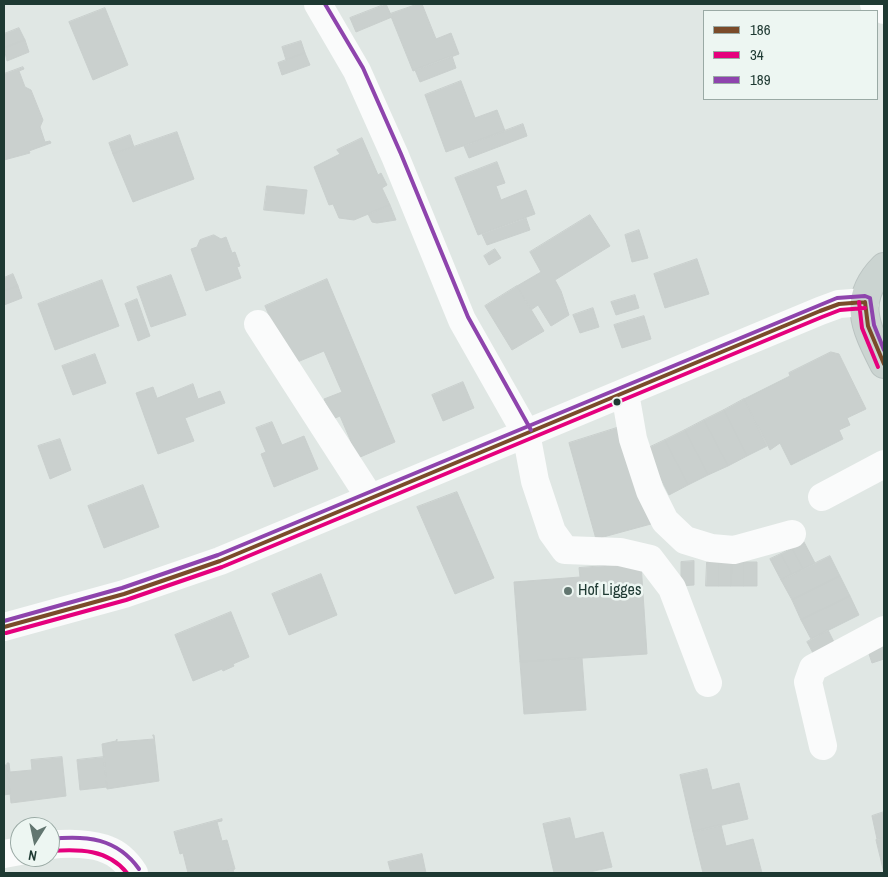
<!DOCTYPE html>
<style>
body{margin:0}
#map{position:relative;width:888px;height:877px;overflow:hidden;background:#e0e7e4;font-family:"Archivo Narrow",sans-serif}
canvas{display:block}
.frame{position:absolute;inset:0;border:5px solid #1e3932;pointer-events:none}
.legend{position:absolute;left:703px;top:10px;width:175px;height:90px;box-sizing:border-box;background:#edf6f2;border:1px solid #9aaaa5;margin:0;padding:6px 9px;list-style:none;font-size:15px;color:#1e3932}
.legend li{display:flex;align-items:center;gap:10px;height:25px}
.legend b{width:25px;border:1px solid #9aaaa5}
.north{position:absolute;left:10px;top:817px;width:50px;height:50px;box-sizing:border-box;background:#edf6f2;border:1px solid #9aaaa5;border-radius:50%;rotate:190deg;font-size:14px;font-weight:700;line-height:20px;text-align:center;color:#1e3932}
.north::after{content:'';display:block;margin:auto;width:18px;height:22px;background:#627670;clip-path:polygon(50% 0,100% 100%,50% 72%,0 100%)}
</style>
<div id="map">
<canvas width="888" height="877"></canvas>
<div class="frame"></div>
<ul class="legend">
<li><b style="height:6px;background:#7a4b2a"></b>186</li>
<li><b style="height:6px;background:#e5007d"></b>34</li>
<li><b style="height:6px;background:#8e44ad"></b>189</li>
</ul>
<div class="north">N</div>
</div>
<script>
const g = document.querySelector('canvas').getContext('2d');
g.lineJoin = 'round';
function fill(path, color) { g.fillStyle = color; g.fill(path, 'evenodd'); }
function stroke(path, color, width, dash) { g.strokeStyle = color; g.lineWidth = width; g.lineCap = dash ? 'butt' : 'round'; g.setLineDash(dash || []); g.stroke(path); }
function drawText(font, color, halo, rows, align = 'center') {
  g.font = font + ' "Archivo Narrow",sans-serif'; g.lineWidth = 5; g.setLineDash([]); g.textBaseline = 'middle'; g.strokeStyle = halo; g.fillStyle = color; for (const [text, x, y, turn = 0] of rows) {
    g.save(); g.translate(x, y); g.rotate((+turn || 0) * Math.PI / 180); g.textAlign = isNaN(turn) ? turn : align; if (halo) g.strokeText(text, 0, 0); g.fillText(text, 0, 0); g.restore();
  }
}
const building = new Path2D(`
 M386,4L392,17L356,32L350,18Z
 M418,4H422L436,39L451,33L459,54L413,71L390,14Z
 M105,8L128,65L93,80L69,22Z
 M19,28L25,40L4,48V34Z
 M25,40L29,52L7,61L4,48Z
 M301,41L305,53L286,60L282,47Z
 M305,53L310,65L282,75L278,63Z
 M452,56L456,68L420,82L415,70Z
 M23,67L24,69L19,71L25,87L31,90L43,120L40,127L45,142L50,141L51,143L29,151L30,153L4,160V74Z
 M461,81L475,118L497,110L505,131L446,152L425,95Z
 M523,124L527,136L469,158L464,146Z
 M177,132L194,179L133,202L113,154Z
 M130,135L134,147L113,154L109,143Z
 M362,138L378,175L381,173L387,185L382,188L390,205L354,220L339,218L333,204L329,205L314,167L340,154L337,150Z
 M497,162L505,183L496,186L501,200L526,190L535,214L478,235L455,178Z
 M267,186L307,190L304,214L264,210Z
 M390,205L396,220L377,223L372,222L368,214Z
 M590,215L610,246L555,280L561,291L569,315L551,326L538,305L531,310L517,286L541,272L530,252Z
 M526,218L530,230L487,245L482,234Z
 M639,230L648,258L632,262L625,235Z
 M214,235L221,239L226,237L232,253L235,252L240,266L237,267L241,278L206,291L191,249L197,247L200,240Z
 M495,249L501,258L489,265L484,256Z
 M697,259L709,294L665,308L654,274Z
 M13,274L18,286L4,291V278Z
 M171,275L186,315L151,327L137,287Z
 M327,279L395,442L358,458L340,416L333,419L324,399L342,392L324,351L290,365L265,306Z
 M102,280L119,326L55,350L38,304Z
 M18,286L22,298L4,305V291Z
 M517,286L544,331L512,350L485,306Z
 M635,295L639,308L616,315L611,302Z
 M137,299L150,336L138,341L125,304Z
 M593,308L599,327L580,333L573,315Z
 M644,316L651,339L622,348L614,325Z
 M831,352L839,354L866,409L847,418L850,425L839,430L843,439L791,465L780,443L770,450L744,399L790,376L789,373Z
 M95,354L106,383L73,395L62,366Z
 M463,382L474,408L443,421L432,395Z
 M193,384L198,399L220,391L225,403L185,418L194,441L158,454L136,393L153,387L157,398Z
 M744,399L767,446L747,456L724,410Z
 M724,410L747,456L728,466L704,420Z
 M704,420L728,466L708,475L685,430Z
 M272,422L282,445L304,436L318,469L274,487L261,454L266,452L256,428Z
 M623,426L651,524L596,539L569,443Z
 M685,430L708,475L688,485L665,440Z
 M60,439L71,470L50,479L38,446Z
 M665,440L688,485L669,495L646,449Z
 M143,485L159,527L104,548L88,506Z
 M457,492L494,578L455,594L417,507Z
 M804,542L815,563L803,569L792,548Z
 M792,548L803,569L792,575L781,554Z
 M781,554L792,575L781,580L770,559Z
 M830,556L840,576L792,600L781,580Z
 M694,561V585L681,586V562Z
 M707,562H719V586H706Z
 M719,562H732L731,586H719Z
 M732,562H744V586H731Z
 M744,562H757V586H744Z
 M641,563L647,654L520,662L514,582L580,577L579,568Z
 M321,574L337,615L289,635L272,594Z
 M840,576L850,596L801,620L792,600Z
 M850,596L859,615L811,639L801,620Z
 M231,612L249,657L233,664L234,666L223,671L222,669L193,681L175,635Z
 M828,630L834,642L813,653L807,642Z
 M884,643V659L872,663L868,651Z
 M582,658L586,710L524,714L520,662Z
 M153,735H154L159,781L107,789L102,744L116,741L117,739V742L154,739Z
 M62,757L66,796L11,803L7,763H9L10,772L32,770L31,760Z
 M104,757L107,787L80,790L77,760Z
 M4,765H7L10,794L4,795Z
 M707,769L712,790L739,783L748,819L693,832L680,775Z
 M884,812V838L877,839L872,816Z
 M570,818L575,839L603,832L612,867L585,873H554L543,824Z
 M222,819V821L217,822L222,841L227,840L235,869L219,873H188L183,853L180,854L174,832Z
 M721,825L726,846L753,839L762,873H703L693,832Z
 M884,838V873L876,840Z
 M422,854L426,873H391L388,862Z
 M233,869L234,873H219Z`);
fill(building, '#cad0ce');
stroke(building, '#c9cfcd', 1);
const major = new Path2D(`
 M884,267C851,300 866,328 884,364`);
stroke(major, '#bac3c1', 30);
stroke(new Path2D(`
 M318,4L357,71L395,156L462,320L526,433L535,481L552,532L565,550L620,552L650,559L672,588L708,683
 M874,4L884,10
 M258,324L370,498
 M625,393L633,439L650,491L665,521L685,540L711,548L734,550L792,534
 M822,497L884,464
 M4,627L124,594L220,561L820,311L839,304L865,302
 M823,746L808,682L813,668L884,630
 M50,845C67,843 93,843 108,850C119,854 128,864 134,873
 M4,854L20,851`), '#fafbfb', 28);
stroke(major, '#cbd4d1', 28);
stroke(new Path2D(`
 M865,302L868,326L884,364
 M4,627L124,594L220,561L820,311L839,304L865,302`), '#7a4b2a', 4);
stroke(new Path2D(`
 M859,302L862,328L878,367
 M6,633L126,600L222,567L822,317L840,310L865,308
 M51,851C79,849 108,849 127,873`), '#e5007d', 4);
stroke(new Path2D(`
 M325,4L363,68L401,154L468,317L531,430
 M4,621L122,588L218,555L837,298L865,296L870,298L874,325L884,350
 M50,839C86,835 117,838 139,869`), '#8e44ad', 4);
for (const [x, y, r, color] of [
 [617,402,4.5,"#1e3932"],
 [568,591,5,"#627670"]
]) { const dot = new Path2D(); dot.arc(x, y, r, 0, 2 * Math.PI); g.fillStyle = color; g.fill(dot); stroke(dot, '#edf6f2', 2); }
drawText('16px', '#1e3932', '#edf6f2', [
 ["Hof Ligges",578,591]
], 'left');
</script>
